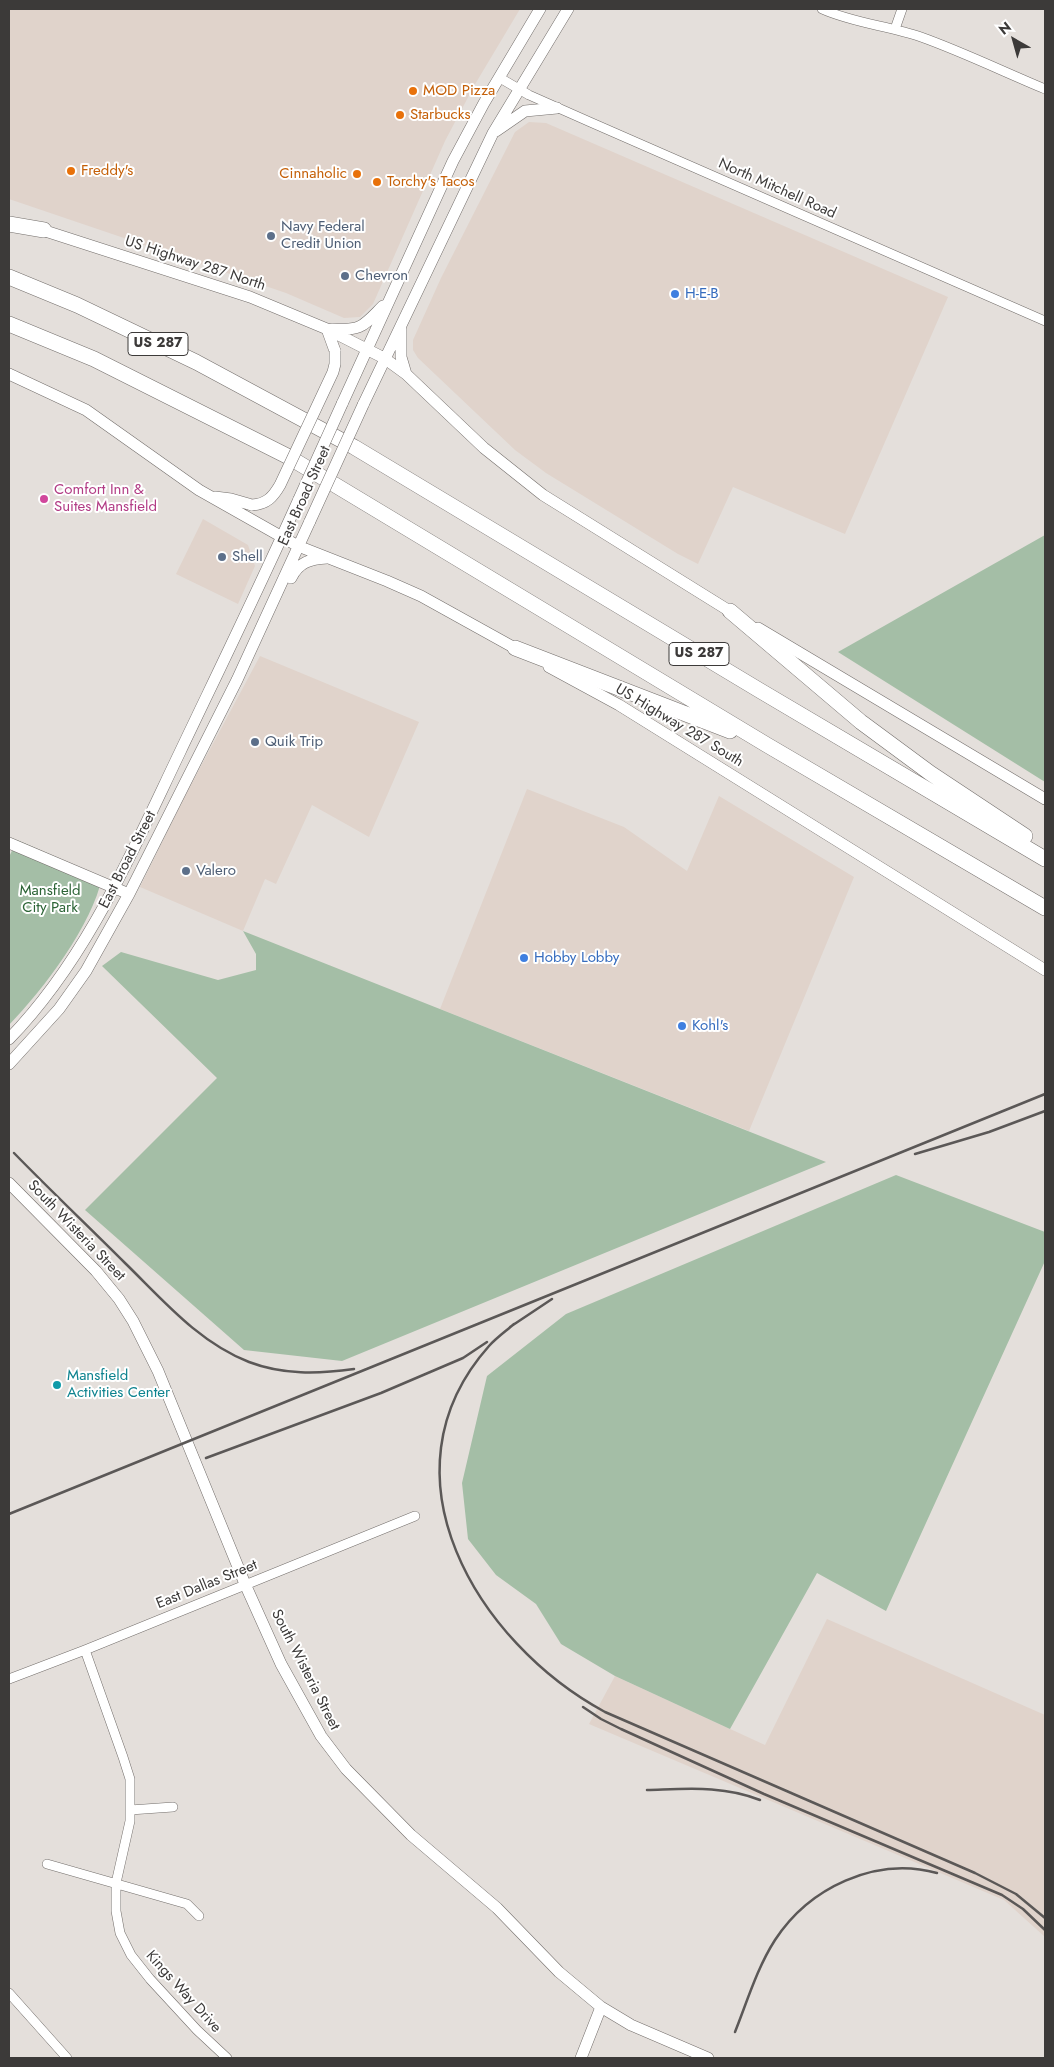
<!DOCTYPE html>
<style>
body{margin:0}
#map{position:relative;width:1054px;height:2067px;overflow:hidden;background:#e4dfdb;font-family:Jost,sans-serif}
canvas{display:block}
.frame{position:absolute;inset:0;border:10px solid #3c3a39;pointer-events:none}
.north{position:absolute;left:989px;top:15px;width:50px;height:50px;-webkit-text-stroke:4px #fff;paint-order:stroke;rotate:322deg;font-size:14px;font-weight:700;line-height:20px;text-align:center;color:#3c3a39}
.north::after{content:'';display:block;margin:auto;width:18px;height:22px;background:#3c3a39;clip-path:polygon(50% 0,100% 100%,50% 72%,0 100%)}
</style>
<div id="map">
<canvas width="1054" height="2067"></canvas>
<div class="frame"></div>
<div class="north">N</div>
</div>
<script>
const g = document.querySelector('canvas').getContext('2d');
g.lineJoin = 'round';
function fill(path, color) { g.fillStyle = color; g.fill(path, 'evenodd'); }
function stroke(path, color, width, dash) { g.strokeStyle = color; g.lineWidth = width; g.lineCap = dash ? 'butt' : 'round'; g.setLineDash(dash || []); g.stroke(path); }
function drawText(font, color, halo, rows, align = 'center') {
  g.font = font + ' Jost,sans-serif'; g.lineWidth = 4; g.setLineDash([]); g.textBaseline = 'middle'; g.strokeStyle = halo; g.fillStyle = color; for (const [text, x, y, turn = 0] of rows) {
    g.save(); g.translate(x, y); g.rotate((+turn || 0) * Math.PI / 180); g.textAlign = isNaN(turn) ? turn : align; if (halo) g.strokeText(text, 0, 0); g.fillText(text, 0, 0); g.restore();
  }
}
fill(new Path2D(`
 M9,9H520L474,86L445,141L373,304L360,317L344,318L286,293L9,199Z
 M529,122L546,123L948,297L845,534L733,487L698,564L678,554L546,473L515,450L418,358L413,350V340L441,278L515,132Z
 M203,519L248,545L255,566L238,604L176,574Z
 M260,656L419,722L369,837L312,805L276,884L265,879L243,931L140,887L186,794Z
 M527,789L624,827L687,871L719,796L854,877L749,1131L440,1009Z
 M827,1619L1045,1715V1937L1004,1900L589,1724L615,1676L765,1745Z`), '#e0d3cb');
fill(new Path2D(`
 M1045,535V782L838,652Z
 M17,840L102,877C93,924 43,990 9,1025V857Z
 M243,931L826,1162L342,1361L244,1350L85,1210L217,1078L102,966L121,952L218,980L256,970V954Z
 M896,1175L1045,1232V1261L886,1611L817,1573L730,1729L615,1676L561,1644L536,1604L496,1575L468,1539L462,1483L487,1376L566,1314Z`), '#a4bea6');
const street = new Path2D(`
 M822,9C853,23 889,26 921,37C963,52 1004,72 1045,89
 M895,29L902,9
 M500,78L529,95L590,122L1045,321
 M85,1650L123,1757L130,1779V1821L116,1883V1911L120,1933L131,1955L150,1979L197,2030L227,2058
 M9,1679L85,1650L415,1516
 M130,1810L173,1807
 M47,1864L187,1904L199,1916
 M9,1993L67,2058`);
const secondary = new Path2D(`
 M496,131L525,111L557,108
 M36,228L250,297L327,329L384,358L406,374L484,448L543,495L736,615
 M327,329L335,351
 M332,329C362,331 363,326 383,306
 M401,329V357L406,374
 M9,374L86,410L199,490L298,546L387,581L421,596L522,652
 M342,404L453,161L484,103L540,9
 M363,405L493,133L568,9
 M215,497L231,499L252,505
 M291,578C299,562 310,559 327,558
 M758,628L1045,799
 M549,667L619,705L1045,970
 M9,843L129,894
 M9,1039C87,959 132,852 180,752C220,668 261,584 299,499
 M9,1064L59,1009L86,971L129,894L237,680L310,521
 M9,1183L96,1271L119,1299L133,1321L158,1371L245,1584L281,1664L321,1736L346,1769L411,1835L497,1908L559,1972L601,2007L631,2025L708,2058
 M581,2058L601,2007`);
const highway = new Path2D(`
 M9,224L44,230
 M9,277L77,305L196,362L354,447L759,690L1045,859
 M9,324L94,359L287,456L767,745L1045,908
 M730,611L861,722L930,773L1025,836
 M515,648L730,731`);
stroke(street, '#736e6b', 10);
stroke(secondary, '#736e6b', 12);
stroke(highway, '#736e6b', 16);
stroke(street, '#fff', 9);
stroke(secondary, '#fff', 11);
stroke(highway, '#fff', 15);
stroke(new Path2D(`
 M14,1153C50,1190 88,1226 125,1263C163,1300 198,1342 249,1362C283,1375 318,1374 354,1369
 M915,1154L989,1132L1045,1111
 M514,1324C506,1331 496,1338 489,1346C375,1474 477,1643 605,1712L975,1873L1016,1894L1045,1918
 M510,1327L552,1299
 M206,1458L381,1393L463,1358L487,1342
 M9,1514L1045,1094
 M583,1707L601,1719L621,1729L764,1794L1002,1895L1023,1909L1045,1930
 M647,1790C685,1789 723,1785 760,1800
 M735,2032C747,2002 757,1968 775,1940C809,1888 875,1856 937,1873`), '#5b5857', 2.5);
const secondaryBridge = new Path2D(`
 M299,499L342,404
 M252,505C267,504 273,497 280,485L333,372L335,364V351
 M310,521L363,405`);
stroke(secondaryBridge, '#736e6b', 12, []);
stroke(secondaryBridge, '#fff', 11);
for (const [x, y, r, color] of [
 [413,91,5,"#e8710a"],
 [400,115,5,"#e8710a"],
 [71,171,5,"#e8710a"],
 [357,174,5,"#e8710a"],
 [377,182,5,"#e8710a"],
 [271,236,5,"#5c6f8a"],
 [345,276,5,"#5c6f8a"],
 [675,294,5,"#3f7fe0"],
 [44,499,5,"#d1479c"],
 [222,557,5,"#5c6f8a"],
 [255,742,5,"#5c6f8a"],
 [186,871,5,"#5c6f8a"],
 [524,958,5,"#3f7fe0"],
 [682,1026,5,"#3f7fe0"],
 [57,1385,5,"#0f9aa8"]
]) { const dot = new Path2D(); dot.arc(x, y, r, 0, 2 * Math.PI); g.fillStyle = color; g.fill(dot); stroke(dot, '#fff', 2); }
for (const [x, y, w] of [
 [158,344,60],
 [699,654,60]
]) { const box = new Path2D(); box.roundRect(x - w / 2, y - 11.5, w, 23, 4); g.fillStyle = '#fff'; g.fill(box); stroke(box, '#3c3a39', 1); }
drawText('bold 14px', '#3c3a39', null, [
 ["US 287",158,344],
 ["US 287",699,654]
]);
drawText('15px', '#c56008', '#fff', [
 ["MOD Pizza",423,91],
 ["Starbucks",410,115],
 ["Freddy's",81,171],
 ["Cinnaholic",347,174,"right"],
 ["Torchy's Tacos",387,182]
], 'left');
drawText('15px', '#3c3a39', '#fff', [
 ["North Mitchell Road",777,189,24],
 ["US Highway 287 North",195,264,18],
 ["East Broad Street",305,496,-66],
 ["US Highway 287 South",679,726,31],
 ["East Broad Street",128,860,-63],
 ["South Wisteria Street",76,1231,46],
 ["East Dallas Street",207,1585,-22],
 ["South Wisteria Street",305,1670,63],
 ["Kings Way Drive",183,1992,48]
]);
drawText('15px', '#4e5e75', '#fff', [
 ["Navy Federal",281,227],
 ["Credit Union",281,244],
 ["Chevron",355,276],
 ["Shell",232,557],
 ["Quik Trip",265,742],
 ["Valero",196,871]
], 'left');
drawText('15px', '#366cbe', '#fff', [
 ["H-E-B",685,294],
 ["Hobby Lobby",534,958],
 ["Kohl's",692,1026]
], 'left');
drawText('15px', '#b23c85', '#fff', [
 ["Comfort Inn &",54,490],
 ["Suites Mansfield",54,507]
], 'left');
drawText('15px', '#2c6436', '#fff', [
 ["Mansfield",50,891],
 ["City Park",50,908]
]);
drawText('15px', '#0d838f', '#fff', [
 ["Mansfield",67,1376],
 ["Activities Center",67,1393]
], 'left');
</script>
